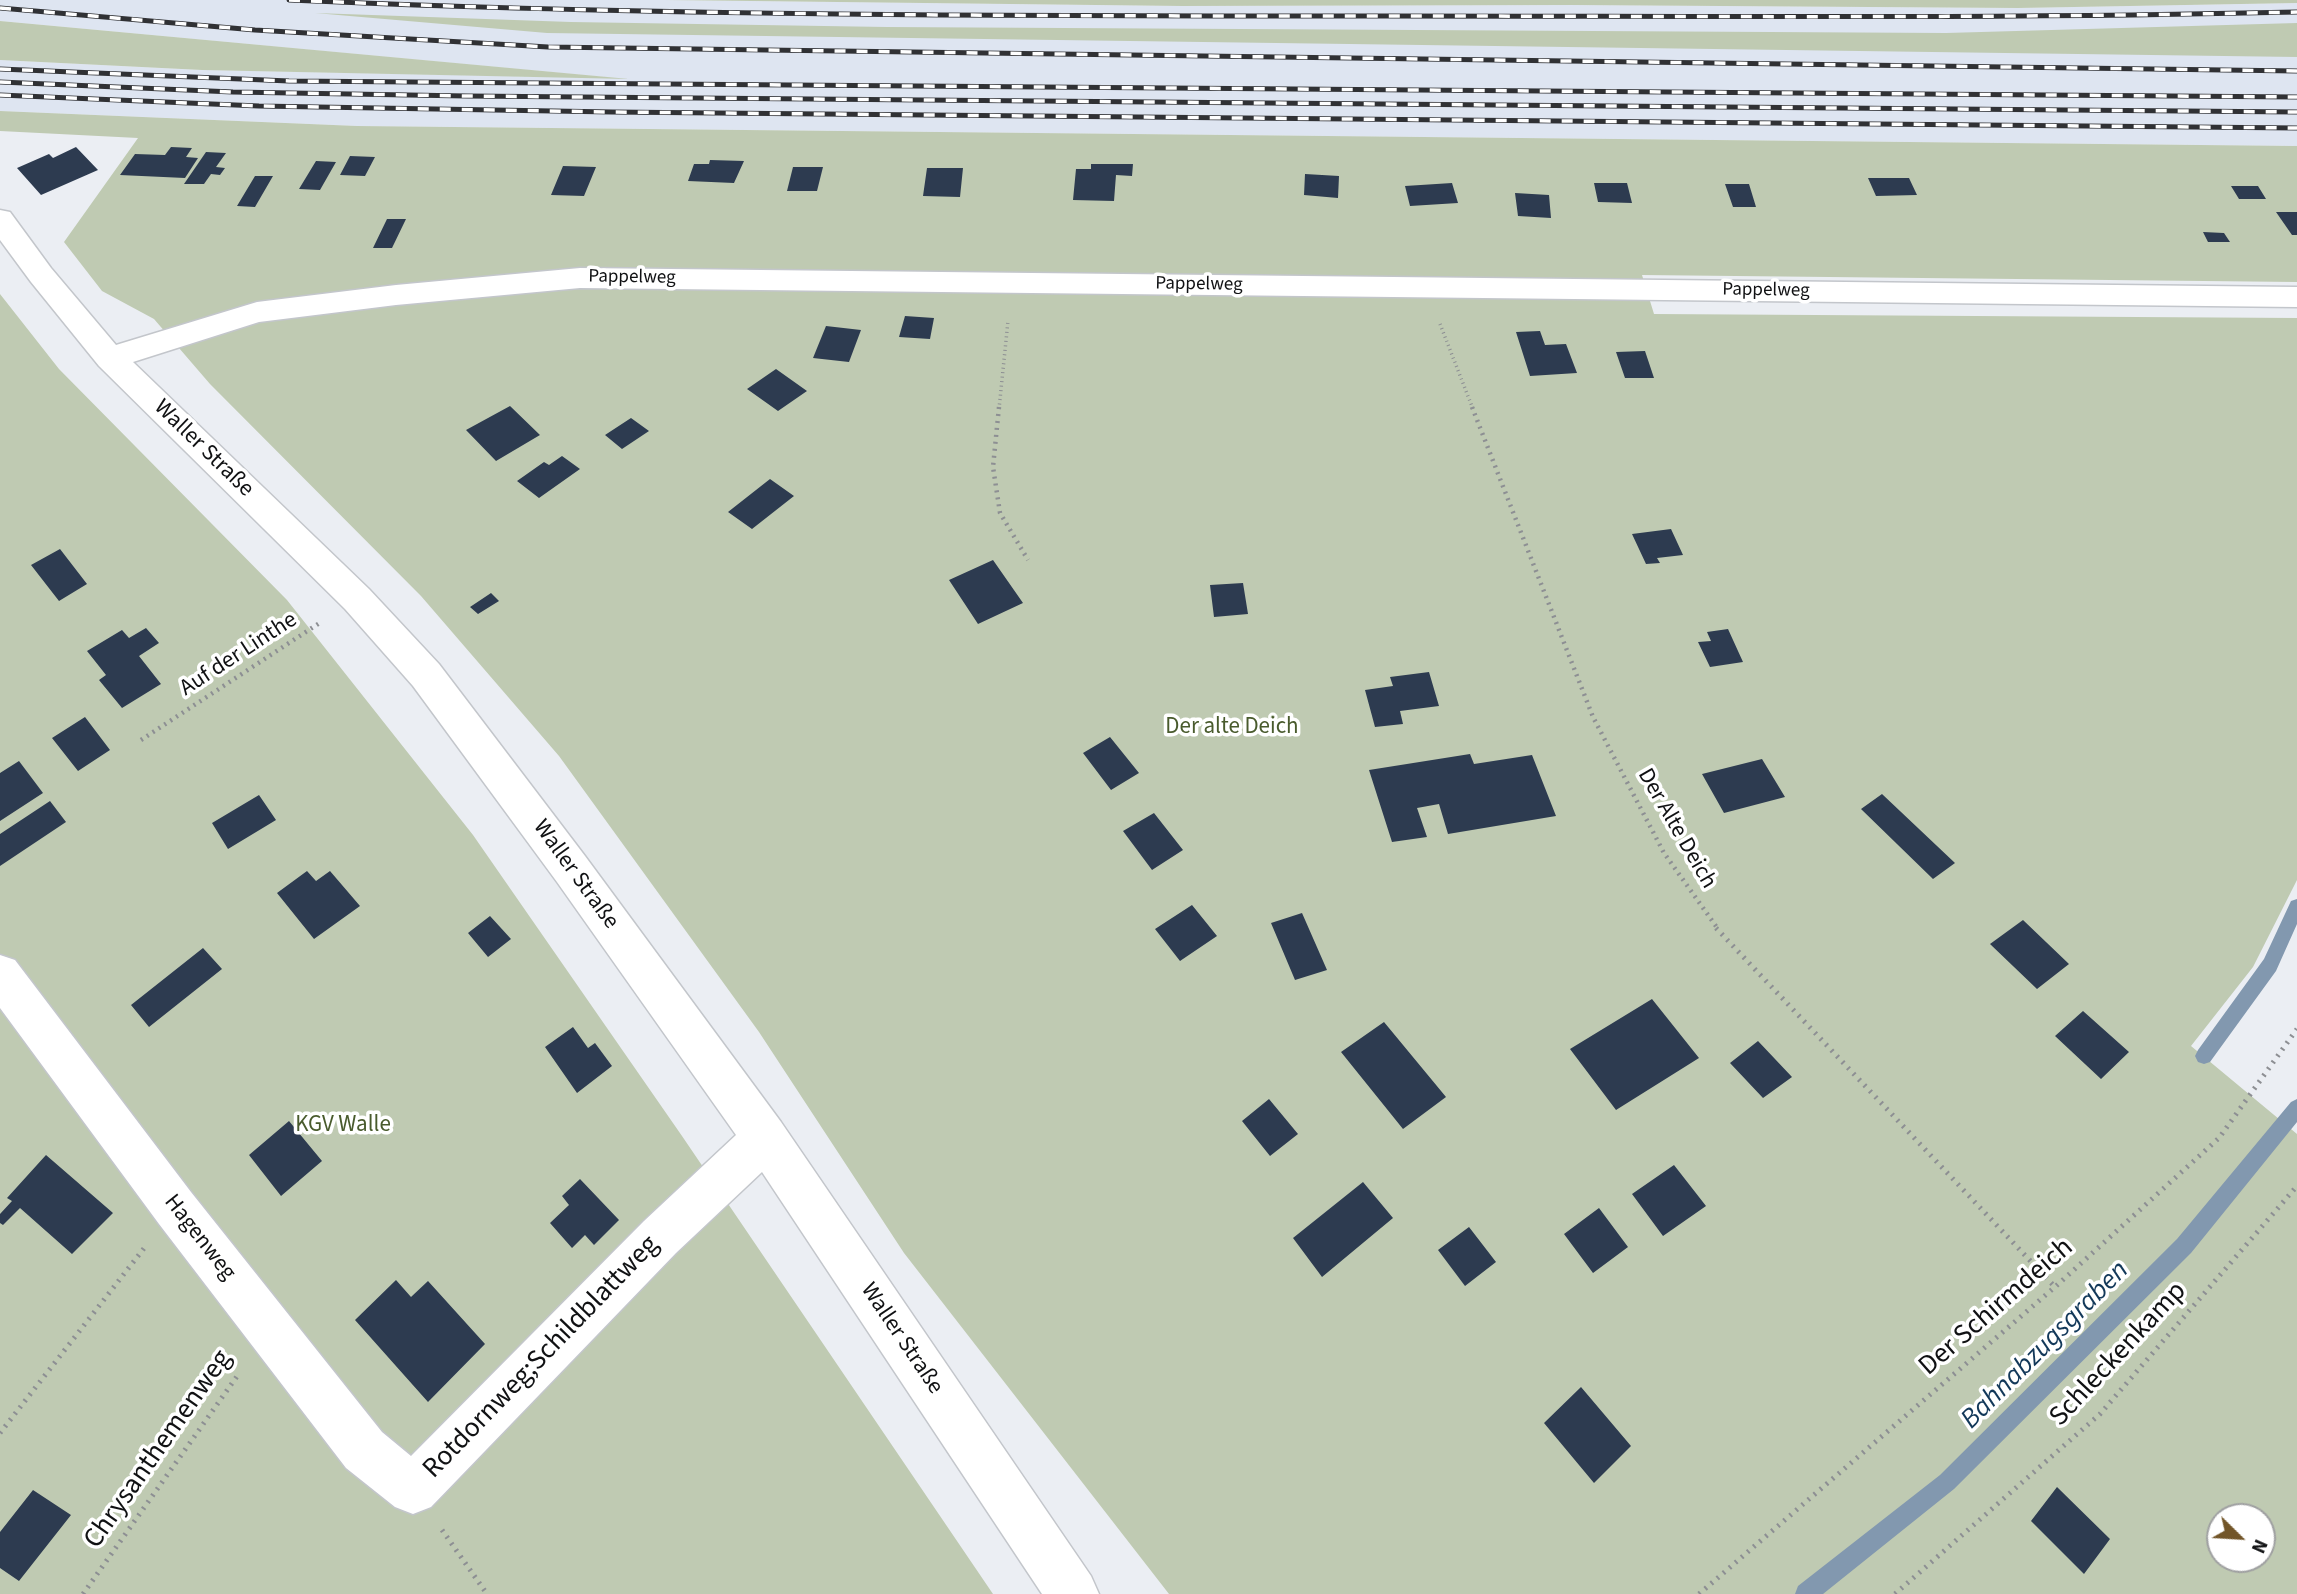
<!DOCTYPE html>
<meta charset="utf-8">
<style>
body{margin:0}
#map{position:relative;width:2297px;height:1594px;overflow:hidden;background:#ebeef3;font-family:"Source Sans 3",sans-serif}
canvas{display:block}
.north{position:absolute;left:2206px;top:1503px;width:70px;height:70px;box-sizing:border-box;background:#fff;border:2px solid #9fa0a1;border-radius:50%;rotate:114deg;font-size:19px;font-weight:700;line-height:28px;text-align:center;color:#101113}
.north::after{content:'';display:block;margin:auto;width:24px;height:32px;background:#725528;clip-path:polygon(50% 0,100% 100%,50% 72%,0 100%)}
</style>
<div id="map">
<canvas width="2297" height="1594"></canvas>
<div class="north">N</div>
</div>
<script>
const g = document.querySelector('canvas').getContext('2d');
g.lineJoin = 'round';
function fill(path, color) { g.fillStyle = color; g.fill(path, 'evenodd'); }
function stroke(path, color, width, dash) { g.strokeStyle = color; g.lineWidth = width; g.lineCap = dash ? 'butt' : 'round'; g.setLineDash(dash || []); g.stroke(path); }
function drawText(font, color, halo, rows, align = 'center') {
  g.font = font + ' "Source Sans 3",sans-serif'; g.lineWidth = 7; g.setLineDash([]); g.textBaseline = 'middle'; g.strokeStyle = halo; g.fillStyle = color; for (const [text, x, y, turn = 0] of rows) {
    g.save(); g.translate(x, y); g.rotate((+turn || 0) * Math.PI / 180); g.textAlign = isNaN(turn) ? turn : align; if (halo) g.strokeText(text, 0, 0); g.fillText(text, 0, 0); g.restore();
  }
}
fill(new Path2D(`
 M0,0H665L1182,6L1571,5L2018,8L2297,3V146L357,126L0,111V60L202,70L615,78L0,21Z`), '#dee5f1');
fill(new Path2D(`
 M665,0H2297V3L2018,8L1571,5L1182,6Z
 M315,13L571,22L887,27L1946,33L2297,23V57L547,33Z
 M0,21L629,79L202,70L0,60Z
 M0,111L357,126L2297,146V282L1642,275L1654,314L2297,318V880L2253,967L2191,1046L2297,1134V1594H1169L904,1253L759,1032L559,756L421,596L210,384L154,319L102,291L64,242L138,138L0,131ZM2220,1517H2262V1559H2220Z
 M0,294L59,369L287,600L473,835L682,1136L993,1594H0Z`), '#bfcab2');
fill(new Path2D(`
 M2297,899V924L2276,971L2210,1062L2204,1064L2198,1062L2195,1056L2198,1050L2264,959L2291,901Z
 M2297,1099V1122L2191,1253L1954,1489L1823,1594H1795L1798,1586L1940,1475L2177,1239L2291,1102Z`), '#8298af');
fill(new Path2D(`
 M76,147L98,170L41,195L17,168L49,154L53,158Z
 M171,147L192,148L186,157L198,158L185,178L120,175L135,154L165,155Z
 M206,152L226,153L216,167L225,168L220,175L211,174L204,184H184Z
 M350,156L375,157L365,176L340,175Z
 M710,160L744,161L734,183L688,181L694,164H709Z
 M316,161L336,162L320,190L299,189Z
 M1091,164H1133L1132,176L1116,175L1114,201L1073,200L1076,169H1091Z
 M563,166L596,167L584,196L551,195Z
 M793,167H823L817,191H787Z
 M927,168H963L960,197L923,196Z
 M1305,174L1339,176L1338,198L1304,195Z
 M255,176H273L255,207L237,206Z
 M1868,178H1909L1917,195L1876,196Z
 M1452,183L1458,203L1410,206L1405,186Z
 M1594,183H1627L1632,203L1598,202Z
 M1725,184H1749L1756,207H1733Z
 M2231,186H2258L2266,199H2239Z
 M1515,193L1549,195L1551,218L1518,216Z
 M2276,212H2297V235H2292Z
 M387,219H406L392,248H373Z
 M2203,232L2224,233L2230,242H2208Z
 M905,316L934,318L930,339L899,337Z
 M826,326L861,330L849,362L813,358Z
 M1540,331L1545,345L1566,344L1577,373L1530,376L1516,332Z
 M1645,351L1654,378H1625L1616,352Z
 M776,369L807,391L778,411L747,389Z
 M510,406L540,435L496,461L466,430Z
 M631,418L649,431L622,449L605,435Z
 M562,456L580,469L539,498L517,481L544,462L549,465Z
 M770,479L794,496L752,529L728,512Z
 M1671,529L1683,555L1657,558L1660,563L1646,564L1632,534Z
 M60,549L87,584L59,601L31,565Z
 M993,560L1023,603L978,624L949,580Z
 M1243,583L1248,614L1214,617L1210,585Z
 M491,593L499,601L478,614L470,607Z
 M146,628L159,643L139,656L161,684L122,708L99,680L106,675L87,651L122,630L129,638Z
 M1728,629L1743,662L1710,667L1698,642L1711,641L1707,632Z
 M1429,672L1439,706L1400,711L1403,724L1375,727L1365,690L1393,686L1390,677Z
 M85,717L110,750L78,771L52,738Z
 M1110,737L1139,773L1111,790L1083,753Z
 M1470,754L1474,764L1532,755L1556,816L1448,834L1439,804L1417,808L1427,837L1392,842L1369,770Z
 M1762,759L1785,797L1724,813L1702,774Z
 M19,761L43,793L0,821V773Z
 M1882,794L1955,863L1933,879L1861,809Z
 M259,795L276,820L228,849L212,823Z
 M50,801L66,822L0,866V834Z
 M1154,813L1183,850L1152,870L1123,831Z
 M307,871L316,881L330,871L360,906L314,939L277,893Z
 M1192,905L1217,936L1180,961L1155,929Z
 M1302,913L1327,970L1295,980L1271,923Z
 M490,916L511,939L488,957L468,933Z
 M2023,920L2069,964L2037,989L1990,944Z
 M203,948L222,969L149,1027L131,1005Z
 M1652,999L1699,1058L1616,1110L1570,1049Z
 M2083,1011L2129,1052L2101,1079L2055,1036Z
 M1384,1022L1446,1097L1403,1129L1341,1052Z
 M573,1027L588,1048L595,1043L612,1066L577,1093L545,1047Z
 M1758,1041L1792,1077L1763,1098L1730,1063Z
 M1269,1099L1298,1134L1270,1156L1242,1121Z
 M289,1121L322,1161L281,1196L249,1155Z
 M46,1155L113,1213L72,1254L20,1208L3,1225L0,1223V1214L12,1201L7,1198Z
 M1674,1165L1706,1206L1663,1236L1632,1194Z
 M580,1179L619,1220L594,1245L585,1235L572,1248L550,1223L569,1205L562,1196Z
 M1363,1182L1393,1218L1322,1277L1293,1238Z
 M1599,1208L1628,1247L1593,1273L1564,1234Z
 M1469,1227L1496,1262L1465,1286L1438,1250Z
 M396,1280L411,1297L428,1281L485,1344L428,1402L355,1320Z
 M1581,1387L1631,1446L1594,1483L1544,1423Z
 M2057,1487L2110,1539L2084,1574L2031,1521Z
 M33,1490L71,1515L19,1581L0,1568V1532Z`), '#2d3b50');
const minor = new Path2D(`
 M0,210L10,212L51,268L116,345L257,302L396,285L580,268L2297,287V307L580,288L396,305L259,322L133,362L369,589L439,664L585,856L781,1122L1091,1576L1099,1594H1042L762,1172L676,1253L431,1507L413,1514L395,1507L346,1468L159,1224L0,1008V955L15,960L191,1192L382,1432L411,1456L644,1221L736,1135L557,882L413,686L345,609L99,366L31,282L0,240Z`);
stroke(minor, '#c3c6cb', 3);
stroke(new Path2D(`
 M1440,324L1473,409
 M999,409L1008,321`), '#8d8f93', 3.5, [1, 3.5]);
stroke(new Path2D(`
 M999,407L993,467L1000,513L1028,560
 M1472,407L1593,717L1664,853L1718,929
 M141,740L321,622`), '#8d8f93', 4.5, [2, 5]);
stroke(new Path2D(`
 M1716,928L2055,1287
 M0,1433L145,1247
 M442,1530L487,1594
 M83,1594L240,1372
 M1699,1594L2055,1287L2219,1138L2297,1029
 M1895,1594L2100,1414L2297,1186`), '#8d8f93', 5, [2, 6]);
fill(minor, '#fff');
const rail = new Path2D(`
 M289,0C656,16 1022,16 1389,16C1692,16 1994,19 2297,12
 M0,8L255,30L548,47L2297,71
 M0,69L289,81L2297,97
 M0,82L233,92L467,96L2297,112
 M0,95L259,106L612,112L2297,128`);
stroke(rail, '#303134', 5);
stroke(rail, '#fff', 3.5, [11]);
drawText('19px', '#101113', '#fff', [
 ["Pappelweg",632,278,1],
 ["Pappelweg",1199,285,1],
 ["Pappelweg",1766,291,1]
]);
drawText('23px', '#101113', '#fff', [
 ["Waller Straße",203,449,44],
 ["Auf der Linthe",239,655,-33],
 ["Der Alte Deich",1676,829,60],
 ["Waller Straße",575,875,54],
 ["Hagenweg",199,1238,52],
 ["Waller Straße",901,1339,56]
]);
drawText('23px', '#495b2d', '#fff', [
 ["Der alte Deich",1232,728],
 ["KGV Walle",343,1126]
]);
drawText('28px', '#101113', '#fff', [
 ["Der Schirmdeich",1997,1308,-41],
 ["Schleckenkamp",2119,1355,-47],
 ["Rotdornweg;Schildblattweg",542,1358,-46],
 ["Chrysanthemenweg",159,1450,-55]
]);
drawText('italic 28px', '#123859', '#fff', [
 ["Bahnabzugsgraben",2046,1346,-45]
]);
</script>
